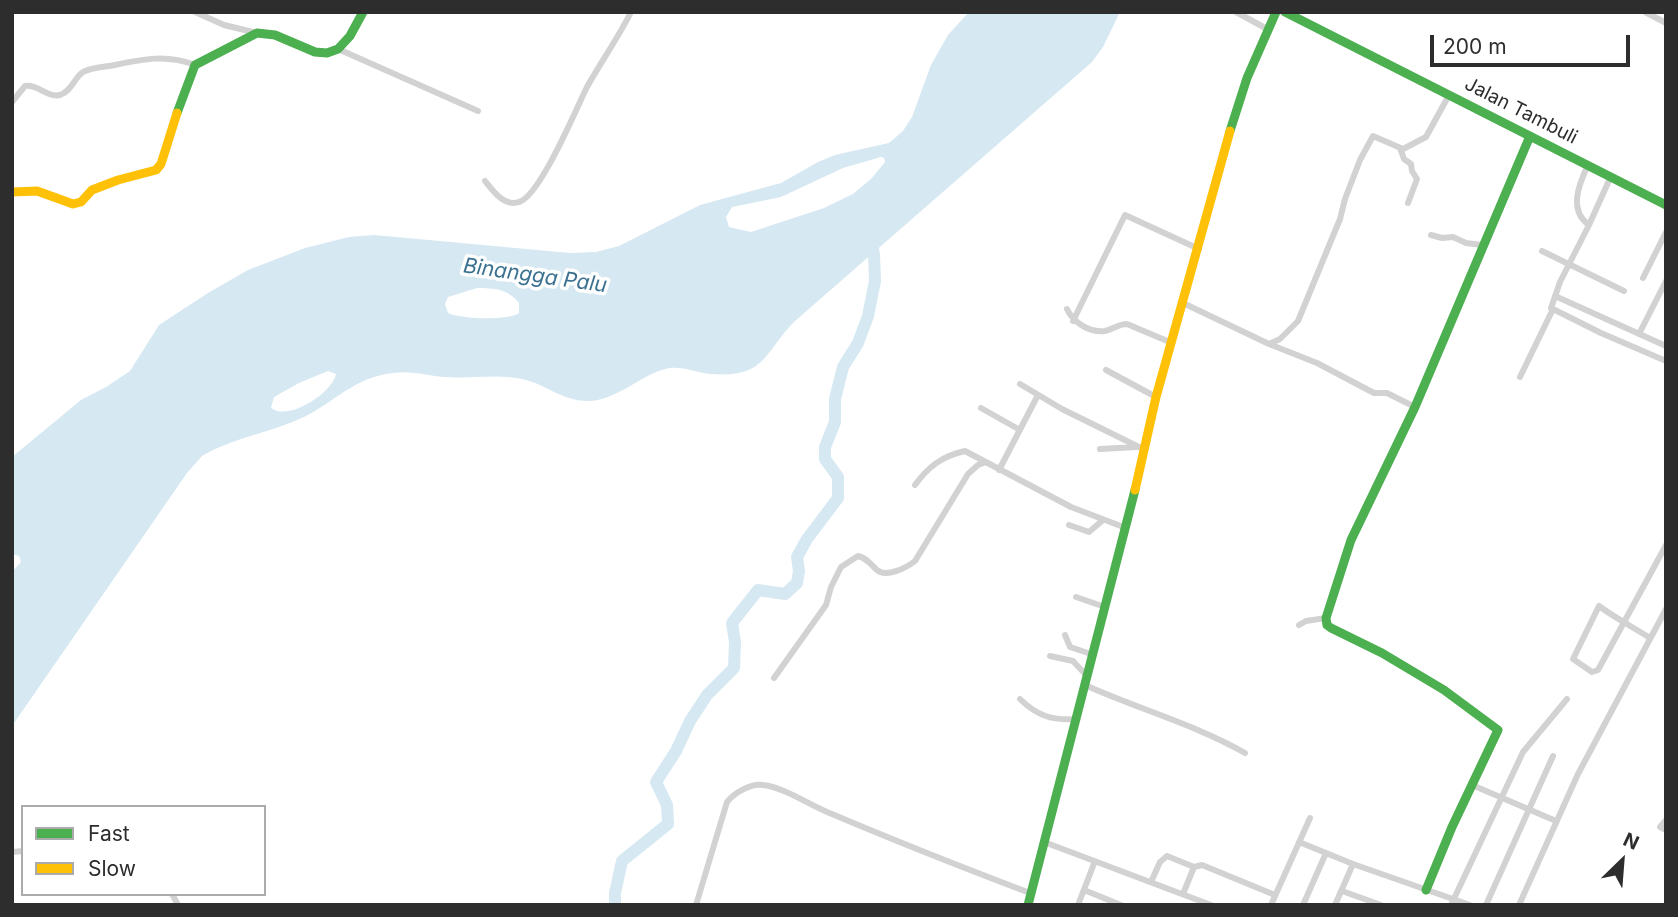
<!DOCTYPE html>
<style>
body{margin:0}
#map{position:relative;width:1678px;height:917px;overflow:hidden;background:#fff;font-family:Inter,sans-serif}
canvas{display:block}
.frame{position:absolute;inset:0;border:14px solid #2d2d2d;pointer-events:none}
.legend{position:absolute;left:21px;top:805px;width:245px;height:91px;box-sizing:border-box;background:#fff;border:2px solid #ababab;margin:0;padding:9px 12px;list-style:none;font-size:21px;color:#2d2d2d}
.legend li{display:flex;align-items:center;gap:14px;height:35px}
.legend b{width:35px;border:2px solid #ababab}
.north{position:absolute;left:1587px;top:826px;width:70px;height:70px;-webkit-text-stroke:5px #fff;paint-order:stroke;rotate:25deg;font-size:19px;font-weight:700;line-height:28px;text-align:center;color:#2d2d2d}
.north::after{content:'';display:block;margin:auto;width:24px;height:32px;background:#2d2d2d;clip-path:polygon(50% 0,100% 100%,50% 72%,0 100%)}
.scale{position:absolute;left:1430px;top:35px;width:200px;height:32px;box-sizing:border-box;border:4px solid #2d2d2d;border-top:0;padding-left:9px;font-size:21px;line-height:24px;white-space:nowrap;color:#2d2d2d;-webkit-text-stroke:5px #fff;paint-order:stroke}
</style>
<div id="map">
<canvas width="1678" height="917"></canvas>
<div class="frame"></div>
<ul class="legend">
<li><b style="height:9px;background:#4caf50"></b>Fast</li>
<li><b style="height:9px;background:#ffc107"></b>Slow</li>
</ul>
<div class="north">N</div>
<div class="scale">200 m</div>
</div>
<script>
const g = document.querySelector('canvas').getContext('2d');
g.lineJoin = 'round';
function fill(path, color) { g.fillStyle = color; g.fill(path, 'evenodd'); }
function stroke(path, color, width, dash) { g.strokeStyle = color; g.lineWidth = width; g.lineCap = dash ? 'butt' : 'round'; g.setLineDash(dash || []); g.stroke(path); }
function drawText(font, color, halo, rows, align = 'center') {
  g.font = font + ' Inter,sans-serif'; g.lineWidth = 7; g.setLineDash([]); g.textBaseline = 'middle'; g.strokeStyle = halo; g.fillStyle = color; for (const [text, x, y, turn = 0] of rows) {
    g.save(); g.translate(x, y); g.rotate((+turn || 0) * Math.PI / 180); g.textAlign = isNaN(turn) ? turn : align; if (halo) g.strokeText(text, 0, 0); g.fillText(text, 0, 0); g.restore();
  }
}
fill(new Path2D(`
 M969,12H1120L1103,47L1092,62L795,321C763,353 767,378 711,374C698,373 683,366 669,368C643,373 621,398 591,401C563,402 549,386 526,380C500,373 472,379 446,377C428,376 411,370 393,373C355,377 336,401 304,417C275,431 242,436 213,450L202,456L187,473L12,726V572L21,562L19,556L12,554V457L81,400L106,387L130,371L159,325L208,293L248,270L305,248L349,237L374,235L570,253L596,252L619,246L700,205L781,183L818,162L835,155L889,143L903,131L912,117L931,65L948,35ZM881,157L884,158L885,162L872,178L853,194L824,208L751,232L729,227L726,217L732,207L781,197L843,168ZM477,288C494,288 508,289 519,303V313C509,321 460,319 448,313L445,304L448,297ZM328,371L336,374C333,392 289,422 271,408L274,397L299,383Z`), '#d6e8f2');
stroke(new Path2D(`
 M615,905V893L622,861L668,824L667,805L656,782L676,751L690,721L707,695L734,668L735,642L732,623L758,590L785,594L797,583L799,571L797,557L807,539L838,498V477L825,459V447L835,422V399L843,367L858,343L868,316L875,281L874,254L870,237`), '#d6e8f2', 12);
stroke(new Path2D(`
 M195,12L224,25L257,33
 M1236,12L1269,30
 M1645,12L1666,23
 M338,49L478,111
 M12,102L25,86C38,84 47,98 60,95C72,91 74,78 83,72C92,67 105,67 115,65C143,59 167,54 195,65
 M1400,148L1404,159L1411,164L1412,171L1417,179L1408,203
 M1588,165C1579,184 1568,210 1589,225L1560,282L1551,308L1601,333L1666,361
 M485,181C493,191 504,207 519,202C540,196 576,109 587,87C601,62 618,38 631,12
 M1589,225L1611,176
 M1431,235L1442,238L1453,237L1466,243L1482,245
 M1542,251L1624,291
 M1643,278L1666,232
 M1555,296L1666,346
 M1183,303L1269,344L1280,339L1298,321L1340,219L1345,199L1360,160L1373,136L1403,149L1426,137L1449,95
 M1067,309C1073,322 1089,333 1105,331C1113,329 1119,324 1127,324L1172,343
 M1073,321L1125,215L1199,249
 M1639,334L1666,281
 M1269,344L1317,363L1374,393H1387L1415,407
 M1106,370L1156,397
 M1520,377L1553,309
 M1020,384L1062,409L1145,450
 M981,408L1020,430
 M1100,449L1137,447
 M999,470L1038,395
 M915,485C928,467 942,456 965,451L1071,507L1126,528
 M1069,525L1089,532L1103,520
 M1076,597L1105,607
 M1299,625L1306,621L1326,618
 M1065,635L1070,647L1091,654
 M1650,638C1633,627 1615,618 1599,606L1573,659L1592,672L1598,670L1666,545
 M1050,656L1073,661L1086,675
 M774,678L826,605L831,587L841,567L858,556C867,558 870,564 877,570C886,578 906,568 915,561L968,474L978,465L986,462
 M1085,685C1138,709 1194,724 1245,753
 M1020,699C1036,715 1052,721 1076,719
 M1472,785L1556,821
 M1666,820L1660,827L1666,830
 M1044,842L1211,905
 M1299,842L1353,864L1470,905
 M12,852L23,851
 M1151,882L1160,862L1167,856L1194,867
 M1084,890L1121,905
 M1342,891L1381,905
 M172,894L178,905
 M1183,894L1194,867L1202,865L1275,895
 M696,905L727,802C734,793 751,783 763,785C784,787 811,806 832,814C898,842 964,868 1030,893
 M1078,905L1095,861
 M1271,905L1310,818
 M1303,905L1326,853
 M1335,905L1353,864
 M1451,905L1523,752L1567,699
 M1486,905L1553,756
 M1519,905L1578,774L1666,609`), '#d2d2d2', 6);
stroke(new Path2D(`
 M1285,12L1666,205
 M177,113L195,65L257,33L275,35L315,52L327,53L338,49L350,36L363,12
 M1230,131L1247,78L1276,12
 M1426,890L1452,827L1498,730L1444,690L1382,653L1331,628L1327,625L1326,618L1351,540L1415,407L1530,136
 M1028,905L1135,490`), '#4caf50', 9);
stroke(new Path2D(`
 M12,192L37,191L73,204L81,202L92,190L118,180L156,170L161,164L177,113
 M1135,490L1156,397L1230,131`), '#ffc107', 9);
drawText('19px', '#2d2d2d', '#fff', [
 ["Jalan Tambuli",1521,111,27]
]);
drawText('italic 21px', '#3a7190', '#fff', [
 ["Binangga Palu",535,276,8]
]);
</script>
